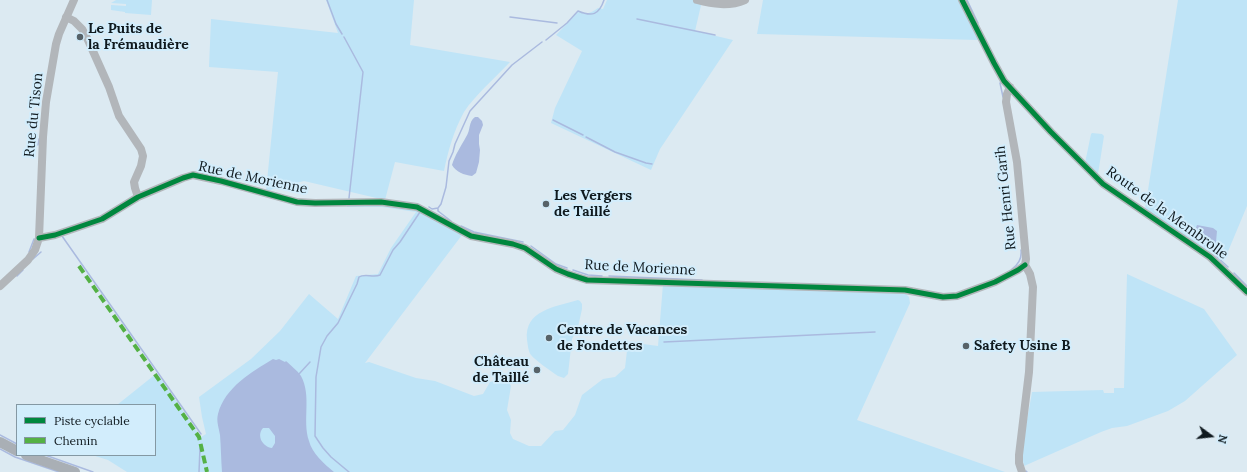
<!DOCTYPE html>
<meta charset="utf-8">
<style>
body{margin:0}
#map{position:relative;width:1247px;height:472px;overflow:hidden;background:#dceaf2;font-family:Lora,serif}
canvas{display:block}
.legend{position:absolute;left:16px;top:404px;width:140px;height:52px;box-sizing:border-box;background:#d2edfc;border:1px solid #8498a3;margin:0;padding:5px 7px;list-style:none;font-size:12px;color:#0f191e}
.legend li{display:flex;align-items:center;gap:8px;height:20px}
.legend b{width:20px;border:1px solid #8498a3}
.north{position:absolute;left:1191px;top:416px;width:40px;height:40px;-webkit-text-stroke:3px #d2edfc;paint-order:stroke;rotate:105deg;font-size:11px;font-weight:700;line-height:16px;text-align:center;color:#0f191e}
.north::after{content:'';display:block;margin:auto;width:14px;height:18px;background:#0f191e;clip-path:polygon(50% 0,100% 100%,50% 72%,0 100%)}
</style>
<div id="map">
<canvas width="1247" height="472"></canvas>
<ul class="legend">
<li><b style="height:5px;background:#00873e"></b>Piste cyclable</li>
<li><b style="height:5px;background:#54b145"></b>Chemin</li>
</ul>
<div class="north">N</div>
</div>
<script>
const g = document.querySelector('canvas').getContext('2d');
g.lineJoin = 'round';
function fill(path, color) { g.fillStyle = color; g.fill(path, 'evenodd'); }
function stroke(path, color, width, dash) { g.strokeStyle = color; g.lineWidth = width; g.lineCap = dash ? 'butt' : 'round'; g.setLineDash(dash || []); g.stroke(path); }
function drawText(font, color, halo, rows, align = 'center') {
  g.font = font + ' Lora,serif'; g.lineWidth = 4; g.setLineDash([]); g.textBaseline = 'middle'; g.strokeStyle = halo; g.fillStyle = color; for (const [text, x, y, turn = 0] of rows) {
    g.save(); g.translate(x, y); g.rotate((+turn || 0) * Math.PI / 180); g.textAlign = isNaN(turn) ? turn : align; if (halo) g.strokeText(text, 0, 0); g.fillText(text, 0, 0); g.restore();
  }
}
fill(new Path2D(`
 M116,0H152L151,15L125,13V12L111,10V5L126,6V4L111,3Z
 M326,0H414L410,45L510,62C496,77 475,95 464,112C454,130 448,151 444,171L395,162L385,200L304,181L266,191L278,72L209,67L211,19L338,33Z
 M607,0H745L702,1L695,31L733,40L660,149L651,170L551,123L555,108L582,51L556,35L578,12C587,15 591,13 598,8L603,9Z
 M763,0H958L978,40L757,34Z
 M1178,0H1247V206L1224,261L1221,257L1220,259L1145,209Z
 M1092,133L1102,134L1104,136L1098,174L1085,163L1091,134Z
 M347,206H382L417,211L462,235L365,363L369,362L416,378L435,381L474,396L483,394L490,382L506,377L511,386L507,410L511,420L510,433L513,439L529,446H541L555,431L563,430L575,415L582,395L603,379L615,377L625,368L628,342L658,346L663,284L905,293L909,297L910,303L857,420L1005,472H127L108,460L92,455H155V405H117L157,373L201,437L206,434L202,417L199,397L251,359L280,331L309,294L338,319L356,276L378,274L391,248L416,212L382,207H347Z
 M1127,274L1204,309L1237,355L1185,401L1168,411L1127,426L1112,428L1101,432L1024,466C1020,447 1029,412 1032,392L1103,390L1104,393H1114V388H1124Z
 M578,300L580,301L582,304V309L578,327L572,339L568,374L564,378L558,376C551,371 536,361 531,355C528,351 528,345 527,340C524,310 555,307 578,300Z`), '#bfe4f7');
fill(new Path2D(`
 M475,117H478L482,121L483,125L479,135V144L480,150L479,162L476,173L472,176C464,175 456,172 452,165C455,155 461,146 466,137C471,130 468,122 475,117Z
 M1197,225L1213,228L1217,231L1215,253C1204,245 1190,240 1197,225Z
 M273,359L276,360L279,359L285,362L286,361C291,366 297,370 301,376C312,396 302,420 309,441C312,453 324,464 334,472H222C221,460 221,447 220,435C219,428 216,421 218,414C225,387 252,372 273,359ZM263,428H269L275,436V443L272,448C263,447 256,436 263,428Z`), '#aabadf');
stroke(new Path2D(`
 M327,0L336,24L342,34
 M967,0L978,23
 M510,17L557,23
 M637,19L715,35
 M344,37L363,72L349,198
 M546,40L567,23L578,11C592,17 599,15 604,0
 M1000,83L1003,97
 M553,120L583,135
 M586,137L615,152L646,163L652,164
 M38,145L39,139
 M429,207L432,209L438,208L441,204L446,187L449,161L453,152L455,144L470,111L512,65L542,42
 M438,209V211L451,221
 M461,226L474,232L523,242
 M62,236L201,434
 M531,246L556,264L567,268
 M1213,250L1214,254L1228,267
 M29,252L34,239
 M33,259L41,252
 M1012,269C1019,264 1022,258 1021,250
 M573,270L588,275L602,276
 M1234,273L1247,286
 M17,276L23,270
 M609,276L702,280
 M664,342L875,332
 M299,374L310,362
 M0,435L17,444
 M0,449L15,457L59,472
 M45,455L93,472
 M1026,471L1027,472
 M199,472L200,448
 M349,472L331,457L323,448L315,436L316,377L321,347L327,336L338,323L357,284L359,277C365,273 373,278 380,275L393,250L400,242L420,212`), '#aabadf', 1.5);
stroke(new Path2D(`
 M697,0C712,4 729,7 745,0
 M962,0L994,63L1004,81L1051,132L1103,184L1210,257L1247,292
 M66,17L74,21L82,29L88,40L109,87L119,116L141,149L143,156L141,166L134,182L135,188L138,197
 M1010,87L1007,94L1006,102L1017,162L1026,259L1025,265L1030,274L1033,287L1029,372L1019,455V463L1022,472
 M39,238L55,235L102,219L138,197L183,178L193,175L221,181L297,202L315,203L381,202L417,207L471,236L513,244L525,248L556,269L568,274L587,280L905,290L943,297L957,296L995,282L1018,270L1025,265
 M0,286L28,260L35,250L39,238L43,137L46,102L56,44L59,34L74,0`), '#b2b6ba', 8);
stroke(new Path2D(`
 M0,442L17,451
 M26,455L75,472`), '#a9afb5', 10);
stroke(new Path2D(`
 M79,266L199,437L207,472`), '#54b145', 4, [8, 4]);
stroke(new Path2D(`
 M962,0L994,63L1004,81L1051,132L1103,184L1210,257L1247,292
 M39,238L55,235L102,219L138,197L183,178L193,175L221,181L297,202L315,203L381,202L417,207L471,236L513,244L525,248L556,269L568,274L587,280L905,290L943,297L957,296L995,282L1018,270L1025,265`), '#00873e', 5);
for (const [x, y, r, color] of [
 [80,37,4,"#576268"],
 [546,204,4,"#576268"],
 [549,338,4,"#576268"],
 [966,346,4,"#576268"],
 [537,370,4,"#576268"]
]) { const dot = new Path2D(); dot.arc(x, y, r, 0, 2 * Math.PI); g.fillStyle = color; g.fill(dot); stroke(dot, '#d2edfc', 1.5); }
drawText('bold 14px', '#0f191e', '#d2edfc', [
 ["Le Puits de",88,29],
 ["la Frémaudière",88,45],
 ["Les Vergers",554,196],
 ["de Taillé",554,212],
 ["Centre de Vacances",557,330],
 ["de Fondettes",557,346],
 ["Safety Usine B",974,346],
 ["Château",529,362,"right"],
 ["de Taillé",529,378,"right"]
], 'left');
drawText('14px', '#0f191e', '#d2edfc', [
 ["Rue du Tison",34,115,-84],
 ["Rue de Morienne",253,178,12],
 ["Rue Henri Garih",1006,198,-96],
 ["Route de la Membrolle",1167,213,36],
 ["Rue de Morienne",640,268,3]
]);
</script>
